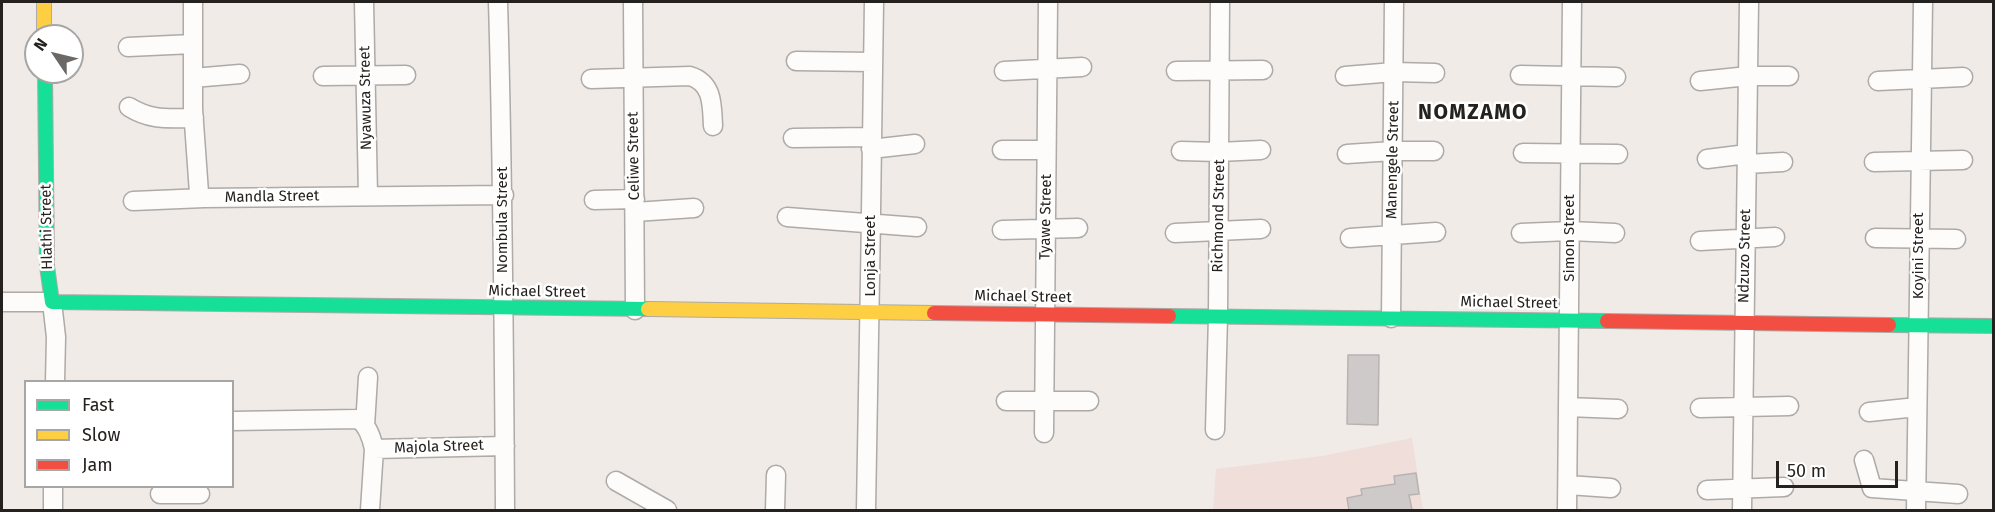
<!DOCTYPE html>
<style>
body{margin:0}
#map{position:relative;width:1995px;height:512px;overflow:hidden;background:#f0ebe6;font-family:"Fira Sans",sans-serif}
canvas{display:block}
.frame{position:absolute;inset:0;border:3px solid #25211f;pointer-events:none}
.legend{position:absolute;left:24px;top:380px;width:210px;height:108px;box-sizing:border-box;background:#fff;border:2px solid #a8a6a5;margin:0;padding:8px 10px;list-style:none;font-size:18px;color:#25211f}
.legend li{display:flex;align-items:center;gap:12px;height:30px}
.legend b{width:30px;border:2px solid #a8a6a5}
.north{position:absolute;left:24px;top:24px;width:60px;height:60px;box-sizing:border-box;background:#fff;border:2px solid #a8a6a5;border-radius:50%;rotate:305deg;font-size:16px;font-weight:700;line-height:24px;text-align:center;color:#25211f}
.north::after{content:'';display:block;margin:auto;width:21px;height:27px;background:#6c6865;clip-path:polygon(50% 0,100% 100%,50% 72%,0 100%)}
.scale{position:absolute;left:1776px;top:461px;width:122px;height:27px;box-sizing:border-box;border:3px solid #25211f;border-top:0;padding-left:8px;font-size:18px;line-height:21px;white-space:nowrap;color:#25211f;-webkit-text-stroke:4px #fff;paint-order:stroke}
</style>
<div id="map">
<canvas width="1995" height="512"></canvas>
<div class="frame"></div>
<ul class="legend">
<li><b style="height:8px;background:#16e098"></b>Fast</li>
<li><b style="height:8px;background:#ffcf43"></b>Slow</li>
<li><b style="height:8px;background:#f24e42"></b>Jam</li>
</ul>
<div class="north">N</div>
<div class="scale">50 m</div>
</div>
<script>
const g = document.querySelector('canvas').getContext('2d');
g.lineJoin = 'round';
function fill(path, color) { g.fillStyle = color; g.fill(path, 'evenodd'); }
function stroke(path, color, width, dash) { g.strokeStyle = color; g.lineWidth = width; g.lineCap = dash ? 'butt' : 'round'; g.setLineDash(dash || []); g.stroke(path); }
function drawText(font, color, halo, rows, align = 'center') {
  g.font = font + ' "Fira Sans",sans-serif'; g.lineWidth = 5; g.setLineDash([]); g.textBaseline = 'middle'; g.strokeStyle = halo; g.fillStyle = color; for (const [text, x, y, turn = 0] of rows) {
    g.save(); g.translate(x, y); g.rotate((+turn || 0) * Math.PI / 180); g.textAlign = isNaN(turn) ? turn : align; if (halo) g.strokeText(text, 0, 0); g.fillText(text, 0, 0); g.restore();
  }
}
fill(new Path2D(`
 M1412,438L1423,510H1213L1216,469L1322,456Z`), '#efded9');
const building = new Path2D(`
 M1348,355H1379L1378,425L1347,424Z
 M1416,473L1419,494L1409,495L1412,510H1349L1347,498L1362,495L1361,489L1395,484L1394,476Z`);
fill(building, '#cdcac9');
stroke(building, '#b7b3b2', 1.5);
const street = new Path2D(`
 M193,2V109L199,193L204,198L504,195
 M364,2L368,195
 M498,2C503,171 504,341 505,510
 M633,2L635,310
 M128,47L193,44
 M796,61L873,62
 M1004,71L1082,67
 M1176,71L1263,70
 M1520,75L1616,77
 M323,76L406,75
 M1345,76L1394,72L1435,73
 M193,78L240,74
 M591,79L690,76C713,83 712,105 713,126
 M1700,81L1748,76H1789
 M1878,81L1963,77
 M129,107C152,121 168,118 194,118
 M793,138L871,137
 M871,149L915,144
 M1002,150H1046
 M1181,151L1219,152L1261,150
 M1523,153L1618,154
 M1347,154L1393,151H1434
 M1707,159L1747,154
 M1874,162L1963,160
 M1747,164L1783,162
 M594,200L635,199
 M133,201L204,198
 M635,212L694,208
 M787,217L917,227
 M1002,230L1078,228
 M1175,233L1261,229
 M1521,233L1570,231L1615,233
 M1350,238L1436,232
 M1875,238L1956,239
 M1700,241L1775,237
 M2,302H52L56,337L55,382
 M1391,318L1394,2
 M1006,401H1089
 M1568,407L1618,409
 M1700,408L1789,406
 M1869,412L1917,407
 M232,421L357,419C367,423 372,439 374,449L370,510
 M365,426L368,377
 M1215,430L1218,316L1220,2
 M1044,433L1048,2
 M374,449L505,446
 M1864,460L1872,488L1958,494
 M616,481L667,510
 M1568,485L1611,488
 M1707,490L1784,487
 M160,494H200
 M53,510V486
 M775,510L776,475
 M866,510C870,341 871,171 874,2
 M1567,510L1572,2
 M1742,510L1749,2
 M1916,510L1923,2`);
const fast = new Path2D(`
 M45,72L47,266L52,302L648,309
 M1169,316L1607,321
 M1889,325L1994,326`);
const slow = new Path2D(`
 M44,2V36
 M648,309L934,313`);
const jam = new Path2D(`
 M934,313L1169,316
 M1607,321L1889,325`);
stroke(street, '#adaaa7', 21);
stroke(fast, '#adaaa7', 16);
stroke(slow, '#adaaa7', 16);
stroke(jam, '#adaaa7', 16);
stroke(street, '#fdfcfb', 18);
stroke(fast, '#16e098', 14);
stroke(slow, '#ffcf43', 14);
stroke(jam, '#f24e42', 14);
drawText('15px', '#25211f', '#fff', [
 ["Nyawuza Street",366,98,-91],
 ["Celiwe Street",634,156,-91],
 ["Manengele Street",1393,160,-89],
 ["Mandla Street",272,197,-1],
 ["Richmond Street",1219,216,-89],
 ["Tyawe Street",1046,217,-89],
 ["Nombula Street",503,220,-90],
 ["Hlathi Street",47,227,-91],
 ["Simon Street",1570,238,-90],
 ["Lonja Street",871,256,-90],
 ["Ndzuzo Street",1745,256,-89],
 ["Koyini Street",1919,256,-90],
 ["Michael Street",537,292,1],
 ["Michael Street",1023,297,1],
 ["Michael Street",1509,303,1],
 ["Majola Street",439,447,-2]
]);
g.letterSpacing = '1.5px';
drawText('bold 21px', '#25211f', '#fff', [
 ["NOMZAMO",1473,113]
]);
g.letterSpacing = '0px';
</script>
